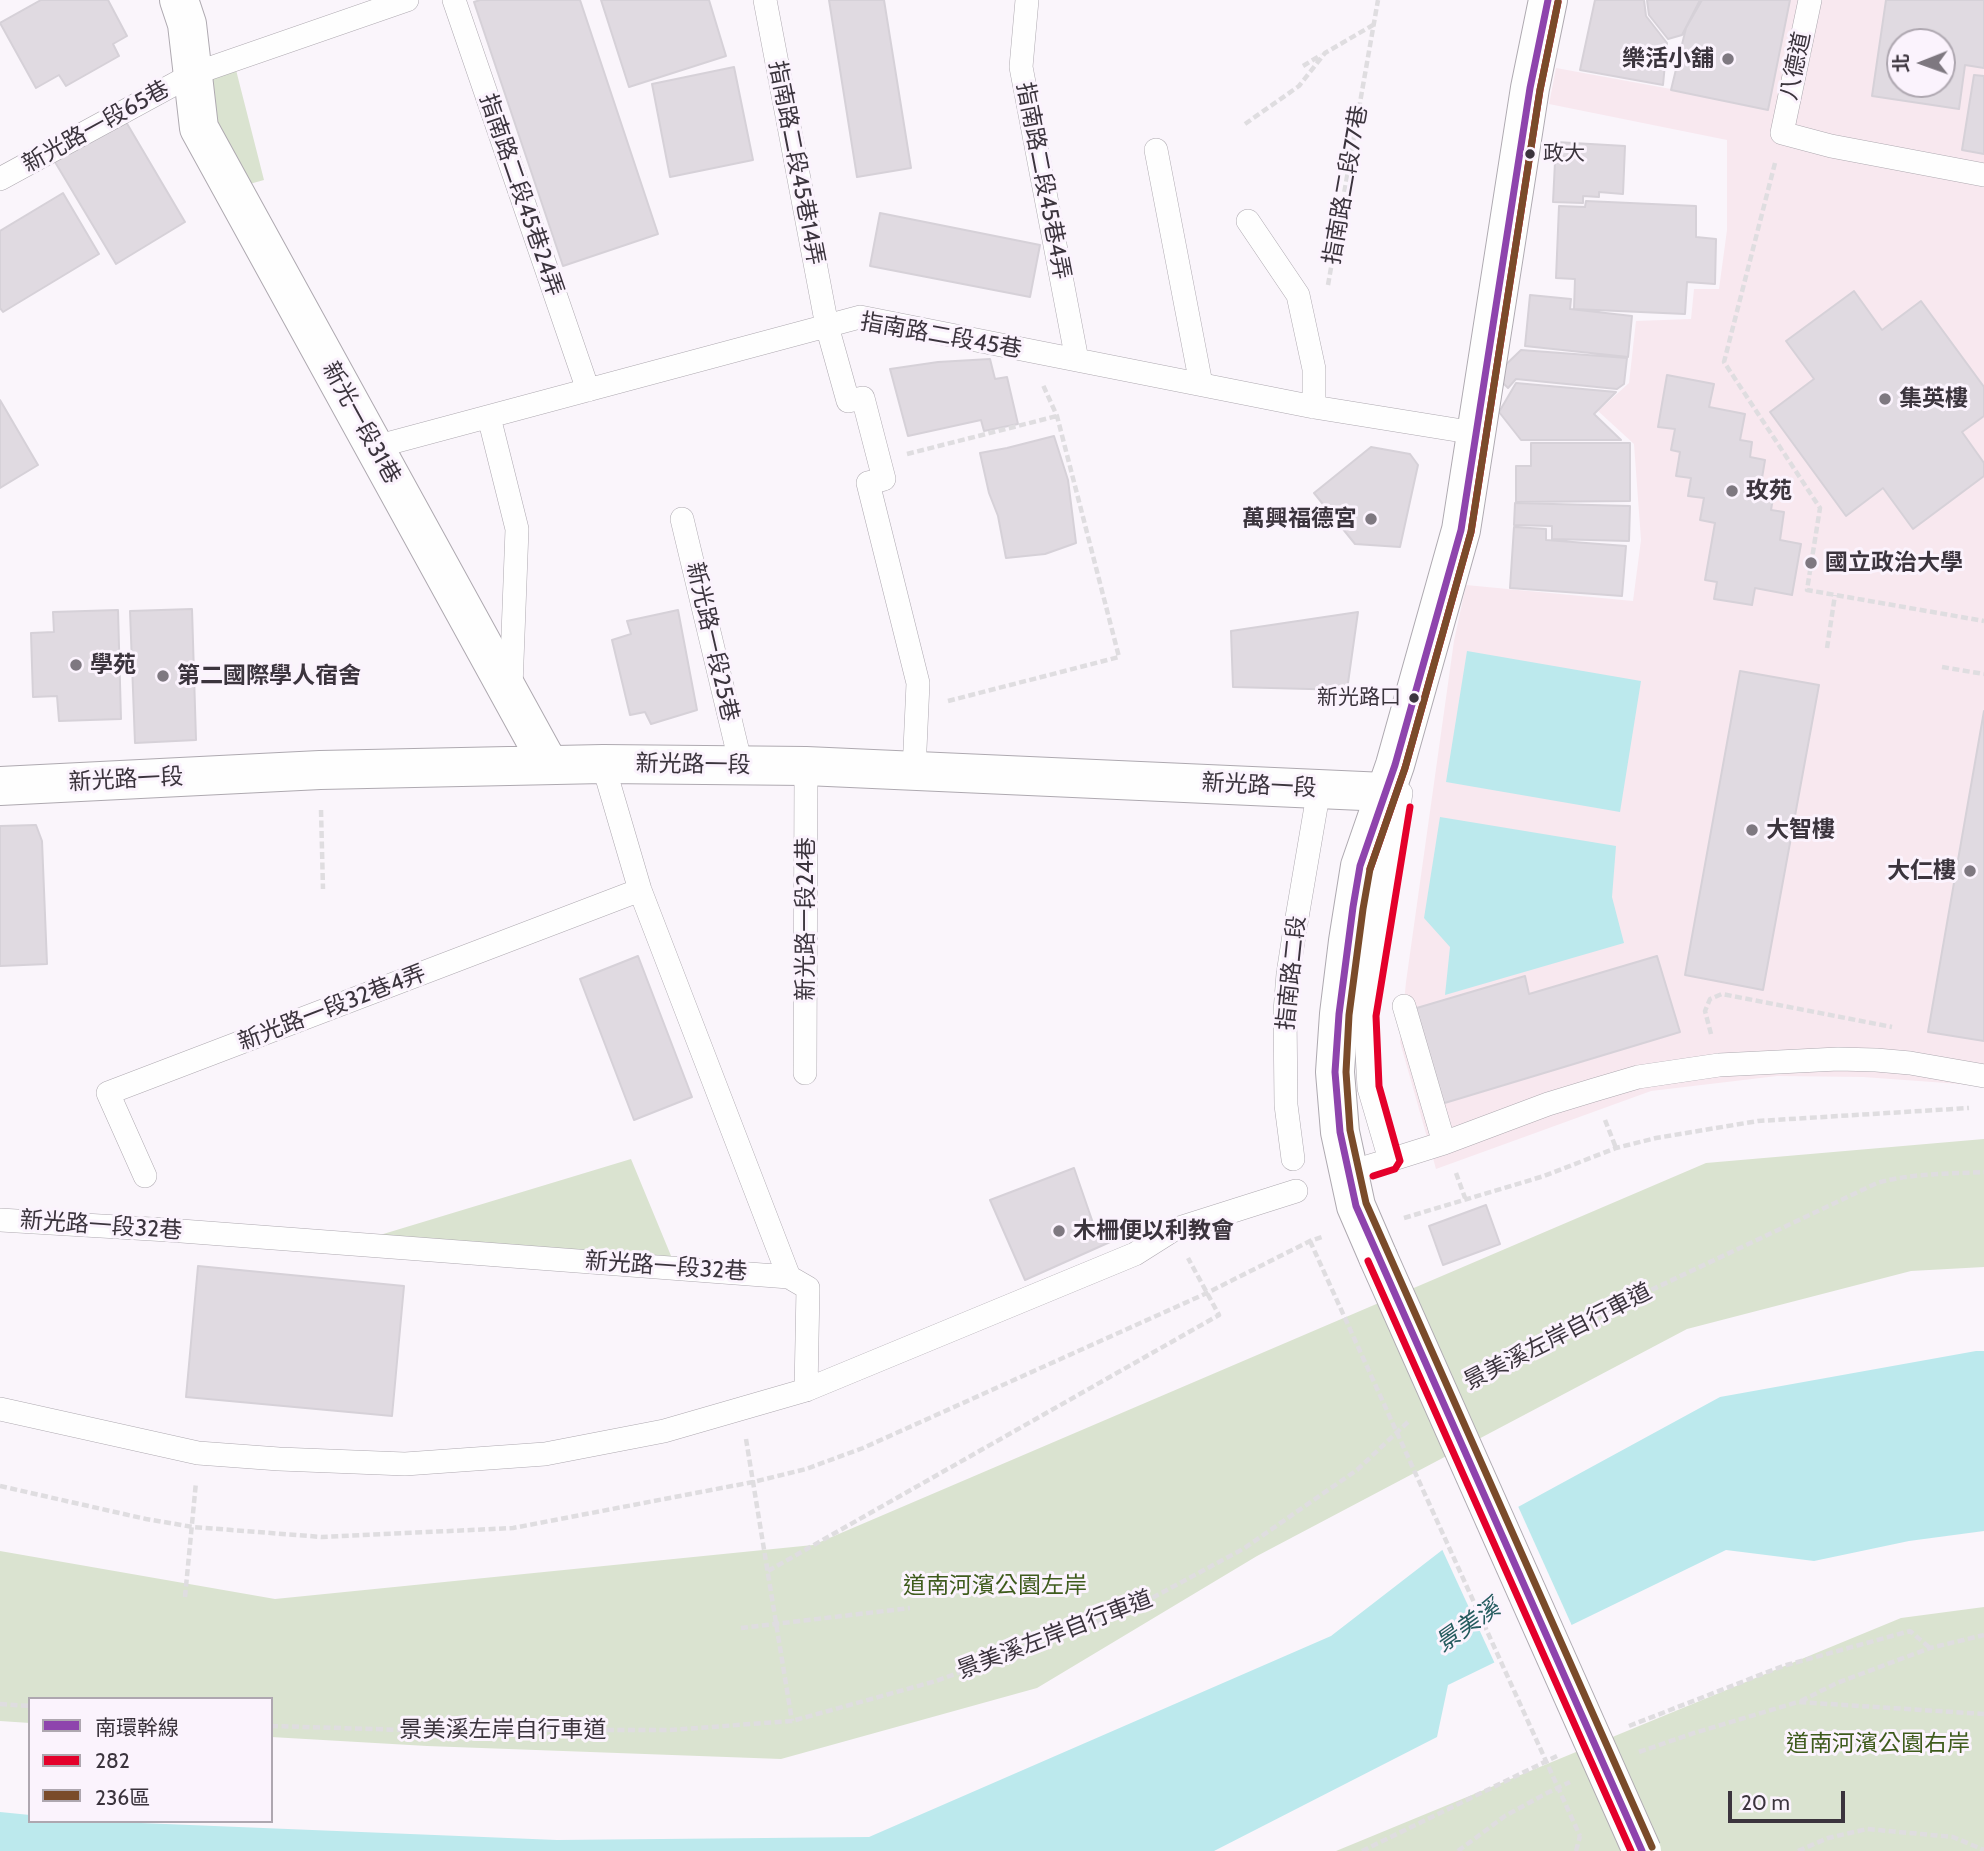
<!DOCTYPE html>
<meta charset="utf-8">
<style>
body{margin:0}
#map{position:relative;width:1984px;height:1851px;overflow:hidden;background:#faf5fb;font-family:Cabin,"Noto Sans TC",sans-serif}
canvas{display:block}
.legend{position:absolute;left:28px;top:1697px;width:245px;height:126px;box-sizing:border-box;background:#fbf3fd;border:2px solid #aea7b0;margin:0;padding:9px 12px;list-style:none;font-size:21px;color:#3b343d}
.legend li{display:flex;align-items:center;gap:14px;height:35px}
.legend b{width:35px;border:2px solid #aea7b0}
.north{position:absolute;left:1886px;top:28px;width:70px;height:70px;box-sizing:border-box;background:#fbf3fd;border:2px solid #aea7b0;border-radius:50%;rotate:269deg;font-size:19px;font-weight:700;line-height:28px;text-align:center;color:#3b343d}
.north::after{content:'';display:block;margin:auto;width:24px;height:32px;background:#7e7880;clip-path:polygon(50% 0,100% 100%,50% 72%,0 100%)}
.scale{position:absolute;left:1728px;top:1791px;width:117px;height:32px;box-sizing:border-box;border:4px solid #3b343d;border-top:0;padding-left:9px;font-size:21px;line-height:24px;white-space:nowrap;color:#3b343d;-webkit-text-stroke:5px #fbf3fd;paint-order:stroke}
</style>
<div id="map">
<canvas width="1984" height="1851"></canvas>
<ul class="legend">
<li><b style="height:9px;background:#8e44ad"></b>南環幹線</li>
<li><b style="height:9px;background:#e4002b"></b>282</li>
<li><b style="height:9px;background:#7a4b2a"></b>236區</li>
</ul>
<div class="north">北</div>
<div class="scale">20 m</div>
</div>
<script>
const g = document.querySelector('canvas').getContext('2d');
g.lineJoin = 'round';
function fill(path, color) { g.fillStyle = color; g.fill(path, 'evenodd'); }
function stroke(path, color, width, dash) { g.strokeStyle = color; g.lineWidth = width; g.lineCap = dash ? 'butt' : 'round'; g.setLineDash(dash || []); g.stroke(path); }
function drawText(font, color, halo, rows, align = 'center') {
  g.font = font + ' Cabin,"Noto Sans TC",sans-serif'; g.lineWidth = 6; g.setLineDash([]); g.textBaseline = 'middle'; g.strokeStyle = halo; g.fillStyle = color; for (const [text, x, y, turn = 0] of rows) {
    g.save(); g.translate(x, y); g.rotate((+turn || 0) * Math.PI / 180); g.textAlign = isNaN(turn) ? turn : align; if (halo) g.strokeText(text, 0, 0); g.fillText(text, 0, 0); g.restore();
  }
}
fill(new Path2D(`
 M1702,0H1984V1087L1974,1085L1863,1077L1777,1076L1651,1091L1436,1169L1400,1042L1406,982L1454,641L1466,585L1633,601L1641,540L1634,444L1598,411L1629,383L1636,321L1691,319L1694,289H1719L1727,230V140L1549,104L1556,68L1671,89L1686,28ZM1900,42H1942V84H1900Z`), '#f8e8ef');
fill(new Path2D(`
 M236,70L264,180L246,185L211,126L205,79Z
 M1984,1139V1267L1911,1271L1687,1329L1257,1556L1037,1688L781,1759L427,1746L271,1737V1699H30V1723L0,1721V1551L275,1599L813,1545L1706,1163Z
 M631,1159L674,1263L380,1235Z
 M1984,1607V1851H1336L1901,1618Z`), '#dae3d0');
fill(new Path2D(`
 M1467,651L1641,681L1620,812L1446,782Z
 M1440,817L1616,846L1612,897L1624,943L1445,995L1450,947L1424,918Z
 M1976,1351H1984V1531L1909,1541L1814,1561L1726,1550L1448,1685L1437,1737L1214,1851H0V1812L30,1815V1821H92L557,1840L869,1837L1331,1636L1450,1544L1720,1397Z`), '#bce9ed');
fill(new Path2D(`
 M1517,1504L1573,1628L1496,1666L1441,1547Z`), '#faf5fb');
const building = new Path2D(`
 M41,0H108L127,36L113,44L119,56L66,86L59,75L36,88L0,23Z
 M480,0H580L658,234L563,266L474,2Z
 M601,0H709L726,56L629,87Z
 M829,0H884L911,168L857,177Z
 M1595,0H1644L1646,16L1667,43L1663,85L1580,70Z
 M1647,0H1700L1682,35L1668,39L1649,15Z
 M1702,0H1790L1768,110L1671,90L1686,28Z
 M1886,0H1984V68L1965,65L1959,109L1872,96ZM1900,42H1942V84H1900Z
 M734,67L753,160L670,177L652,84Z
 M1974,75L1984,76V154L1962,150Z
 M119,110L185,222L116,264L49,152Z
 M1556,142L1625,146L1623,194L1599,192V197L1583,196V203L1553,202Z
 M63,193L99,254L3,312L0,308V231Z
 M1586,201L1696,206V237L1716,239L1715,284L1687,282L1685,314L1574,309L1575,279L1556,278L1559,206L1585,207Z
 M880,213L1040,245L1030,297L870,266Z
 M1854,291L1882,330L1921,301L1984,387V416L1962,432L1984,463V476L1913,529L1883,488L1846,516L1770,412L1814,379L1786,341Z
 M1530,295L1571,299L1570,309L1632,316L1628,357L1525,346Z
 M1521,350L1627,358L1624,384L1617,389L1516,379L1508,388L1495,375Z
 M990,359L995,379L1007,377L1018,424L984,431L981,420L908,436L890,369L938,362Z
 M1667,375L1714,384L1709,407L1745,414L1740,440L1752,442L1750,457L1765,460L1761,484L1775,486L1771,510L1784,512L1780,540L1801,544L1792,595L1755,588L1752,605L1714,599L1717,582L1705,580L1715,523L1700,520L1704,498L1688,496L1691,478L1676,476L1680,452L1671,450L1675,429L1658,427Z
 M1516,383L1616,392L1594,414L1621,440H1521L1499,412Z
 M0,400L38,465L0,488Z
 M1054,436L1068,480L1076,543L1045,554L1006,558L998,516L989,493L980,453L1007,448Z
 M1531,443H1630V501L1516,502V466H1531Z
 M1371,447L1410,454L1418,465L1400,547L1355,544L1314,493Z
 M1515,503L1630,506L1629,541L1552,539V526L1514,525Z
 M1514,527L1546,529V540L1626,546L1622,596L1510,588Z
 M192,609L196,740L135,743L130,611Z
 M118,610L121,719L59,721L57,696L33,697L31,633L54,632L53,612Z
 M678,610L697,710L651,724L645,712L630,715L612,640L631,634L627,621Z
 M1358,612L1347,690L1233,687L1231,631Z
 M1740,671L1819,685L1763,990L1685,975Z
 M1984,711V1041L1928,1032Z
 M36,825L42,841L47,964L0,966V826Z
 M638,956L692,1097L634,1120L580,979Z
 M1657,956L1680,1032L1438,1105L1410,1010L1525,976L1529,994Z
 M1074,1168L1093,1223L1112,1224L1119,1238L1025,1280L990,1200Z
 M1486,1205L1500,1244L1443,1265L1429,1226Z
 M198,1266L404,1286L392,1416L186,1397Z`);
fill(building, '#e0dae1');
stroke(building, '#d6d1d8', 2);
const service = new Path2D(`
 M454,0L588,390
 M765,0L827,326L848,401L863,398L884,479L868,483L918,683L914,771
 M1027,0L1021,67L1077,360
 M1810,0L1782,133L1831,146L1984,175
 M1156,150L1201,384
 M0,179L193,74L407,0
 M1248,221L1298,295L1314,369V407
 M489,417L517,529L511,687
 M375,447L860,317L1314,407L1475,433
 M682,519L741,765
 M1404,1006L1444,1143
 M805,1073L806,766
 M1293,1159L1286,1105L1285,1012L1288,974L1294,935L1319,789
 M1390,1160L1444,1143L1548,1104L1594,1090L1638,1077L1719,1065L1838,1059L1876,1060L1910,1063L1984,1076
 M1370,1166L1390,1160L1369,1088L1365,1015L1401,793H1396
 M145,1176L108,1093L640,890
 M0,1220L168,1230L789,1277L640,890L603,764
 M789,1277L808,1288L806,1390
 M0,1409L198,1453L279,1459L405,1464L545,1454L664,1431L806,1390L1135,1254L1173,1230L1296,1191`);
const minor = new Path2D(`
 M179,0L187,24L199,128L549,765
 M0,786L320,770L603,764L806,766L1385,792`);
const tertiary = new Path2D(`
 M1378,1257L1356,1206L1340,1132L1335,1072L1339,1014L1348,941L1360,866L1395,765L1461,530L1530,88L1548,0`);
stroke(service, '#aea9b0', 24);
stroke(minor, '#aea9b0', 40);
stroke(tertiary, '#aea9b0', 40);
stroke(new Path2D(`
 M1303,66L1321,55
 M1245,124L1299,86L1325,53L1373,25
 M1775,163L1724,362L1820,508L1807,590L1984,621
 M1328,285L1378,0
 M907,454L1057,416
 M1827,648L1835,595
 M1942,667L1984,674
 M948,701L1119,657L1057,416L1043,385
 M321,810L323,889
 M1711,1034L1705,1011L1710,999L1722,994L1892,1027
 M1605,1120L1616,1148
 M1456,1173L1465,1198
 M1404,1218L1544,1176L1616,1148L1656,1138L1758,1121L1969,1108
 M1473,1379L1535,1345L1877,1183C1912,1173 1948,1174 1984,1172
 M746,1439L792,1721
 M0,1486L146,1519L193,1527L322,1537L513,1528L753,1482L806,1469L863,1448L1207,1293L1310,1241L1322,1237
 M768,1571L1219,1315L1188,1258
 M185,1597L196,1482
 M741,1628L910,1608
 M1801,1701L1837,1683L1930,1648L1984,1635
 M0,1704L30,1706
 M271,1726L406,1730H670L792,1721L936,1681L1128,1611L1243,1549L1357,1470L1410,1420
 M1629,1726L1783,1666L1910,1631L1930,1648
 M1639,1752L1694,1733L1798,1702L1984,1714
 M1362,1851L1557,1756
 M1458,1851L1505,1816L1547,1793L1570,1782
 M1576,1851L1580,1836
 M1798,1851L1828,1838L1867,1829L1953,1837L1984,1850`), '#dfdde0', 4.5, [7, 3.5]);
stroke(service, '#fefefe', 23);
stroke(minor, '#fefefe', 38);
stroke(tertiary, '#fefefe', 38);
const tertiaryBridge = new Path2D(`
 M1378,1257L1642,1851`);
stroke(tertiaryBridge, '#aea9b0', 40, []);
stroke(new Path2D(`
 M1310,1241L1580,1836`), '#dfdde0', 4.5, [7, 3.5]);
stroke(tertiaryBridge, '#fefefe', 38);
stroke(new Path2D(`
 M1548,0L1530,88L1461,530L1395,765L1360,866L1353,907L1339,1014L1335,1072L1340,1132L1356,1206L1642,1851`), '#8e44ad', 7);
stroke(new Path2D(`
 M1370,869L1405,768L1471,532L1540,90L1558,2
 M1373,1176L1395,1169L1400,1161L1379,1086L1376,1016L1410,807
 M1368,1261L1631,1851`), '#e4002b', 7);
stroke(new Path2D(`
 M1558,2L1540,90L1471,532L1405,768L1370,869L1363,909L1349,1015L1346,1072L1350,1130L1366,1203L1652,1847`), '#7a4b2a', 7);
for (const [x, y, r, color] of [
 [1728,59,7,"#7e7880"],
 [1530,154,6,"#3b343d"],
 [1885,399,7,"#7e7880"],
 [1732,491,7,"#7e7880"],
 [1371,519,7,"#7e7880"],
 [1811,563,7,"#7e7880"],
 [76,665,7,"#7e7880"],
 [163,676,7,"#7e7880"],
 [1414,698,6,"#3b343d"],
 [1752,830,7,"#7e7880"],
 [1970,871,7,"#7e7880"],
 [1059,1231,7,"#7e7880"]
]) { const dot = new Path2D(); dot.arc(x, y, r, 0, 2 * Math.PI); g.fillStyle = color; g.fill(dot); stroke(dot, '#fbf3fd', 2.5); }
drawText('21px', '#3b343d', '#fbf3fd', [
 ["政大",1543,154],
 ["新光路口",1401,698,"right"]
], 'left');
drawText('bold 23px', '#3b343d', '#fbf3fd', [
 ["樂活小舖",1714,59,"right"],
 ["集英樓",1899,399],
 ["玫苑",1746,491],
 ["萬興福德宮",1357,519,"right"],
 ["國立政治大學",1825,563],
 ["學苑",90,665],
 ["第二國際學人宿舍",177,676],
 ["大智樓",1766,830],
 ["大仁樓",1956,871,"right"],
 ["木柵便以利教會",1073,1231]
], 'left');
drawText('23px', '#3b343d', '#fbf3fd', [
 ["八德道",1796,66,-78],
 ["新光路一段65巷",96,127,-29],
 ["指南路二段45巷14弄",796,163,79],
 ["指南路二段45巷4弄",1043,181,79],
 ["指南路二段77巷",1346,185,-80],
 ["指南路二段45巷24弄",521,195,71],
 ["指南路二段45巷",941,336,10],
 ["新光一段31巷",361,423,61],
 ["新光路一段25巷",712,642,77],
 ["新光路一段",693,765,1],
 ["新光路一段",126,780,-3],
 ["新光路一段",1259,786,3],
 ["新光路一段24巷",806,919,-90],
 ["指南路二段",1292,973,-84],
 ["新光路一段32巷4弄",332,1008,-21],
 ["新光路一段32巷",101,1226,4],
 ["新光路一段32巷",666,1267,4],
 ["景美溪左岸自行車道",1558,1337,-27],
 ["景美溪左岸自行車道",1055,1635,-21],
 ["景美溪左岸自行車道",503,1730]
]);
drawText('23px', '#3e5b1c', '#fbf3fd', [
 ["道南河濱公園左岸",995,1586],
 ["道南河濱公園右岸",1878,1744]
]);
drawText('italic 24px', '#255c5f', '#fbf3fd', [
 ["景美溪",1468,1626,-35]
]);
</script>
